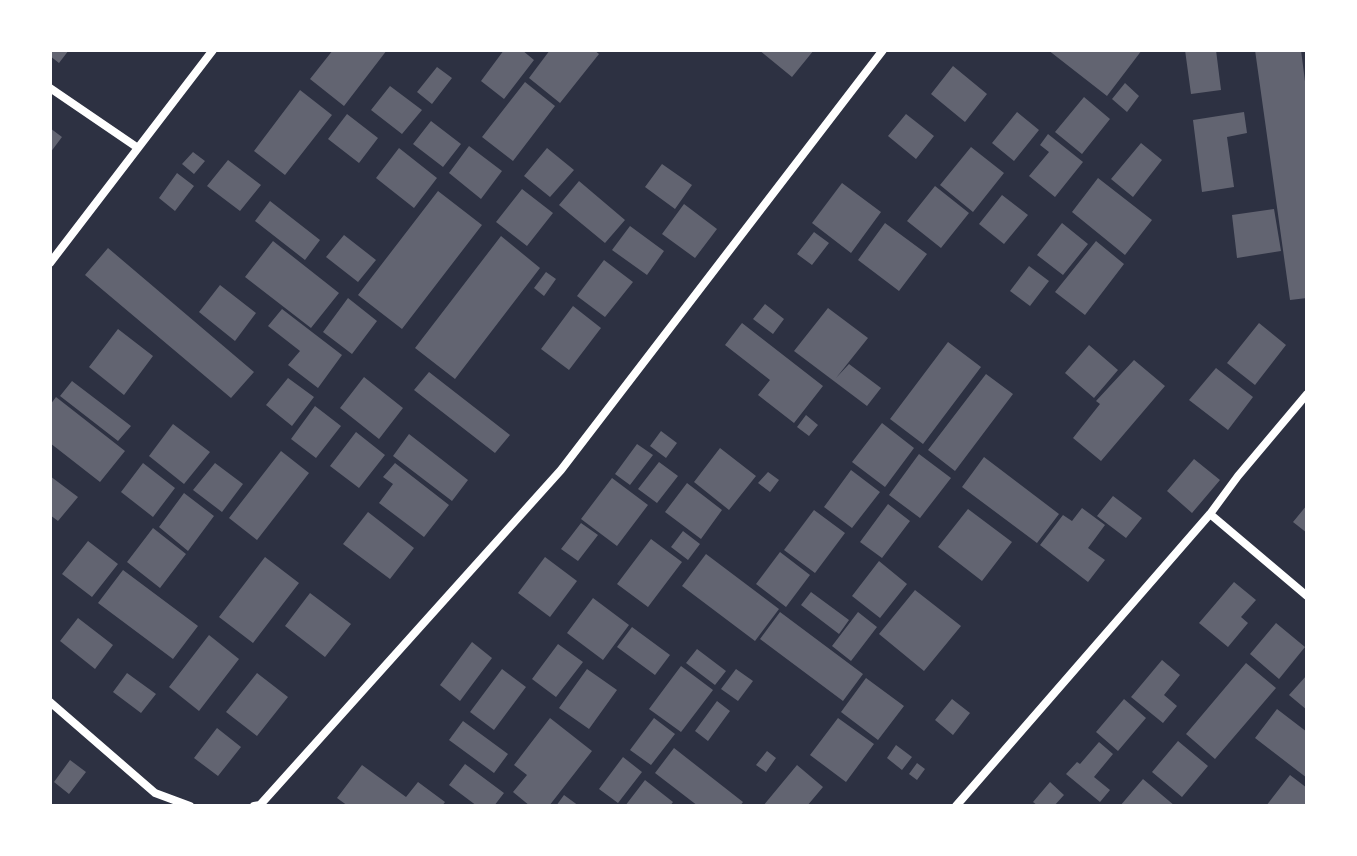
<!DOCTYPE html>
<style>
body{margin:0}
#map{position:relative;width:1357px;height:856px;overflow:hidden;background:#2d3142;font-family:Poppins,sans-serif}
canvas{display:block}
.frame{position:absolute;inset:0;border:52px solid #fff;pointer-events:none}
</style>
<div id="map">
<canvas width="1357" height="856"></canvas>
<div class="frame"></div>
</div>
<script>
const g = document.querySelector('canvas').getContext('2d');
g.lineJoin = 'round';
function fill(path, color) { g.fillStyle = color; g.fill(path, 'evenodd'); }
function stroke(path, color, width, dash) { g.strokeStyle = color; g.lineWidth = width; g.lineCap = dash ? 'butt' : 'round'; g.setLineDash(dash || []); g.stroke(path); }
fill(new Path2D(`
 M50,50H69L59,63L50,56Z
 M333,50H387L344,106L310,79Z
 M504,50H522L534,60L504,99L481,81Z
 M550,50H594L599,54L560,103L529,78Z
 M759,50H814L792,77Z
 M1048,50H1142L1107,96Z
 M1185,50H1216L1221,90L1191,94Z
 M1255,50H1301L1307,97V298L1290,300Z
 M953,66L987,94L965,122L931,94Z
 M437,67L452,78L432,104L417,92Z
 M525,82L555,106L513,161L482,137Z
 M1125,83L1139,96L1127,112L1112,99Z
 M390,86L422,110L402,134L371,110Z
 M300,90L332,115L285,175L254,151Z
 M1084,97L1110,119L1082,154L1055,132Z
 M1017,112L1039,130L1014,161L992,143Z
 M1244,112L1247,133L1227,137L1234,187L1202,192L1193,120Z
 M347,114L378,138L359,163L328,139Z
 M906,114L934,136L916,159L888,136Z
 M431,121L461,144L443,167L413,144Z
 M50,128L62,137L50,153Z
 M1048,134L1083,162L1055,197L1029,176L1049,152L1040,145Z
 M1141,143L1162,160L1133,197L1111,179Z
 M469,146L502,171L481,199L449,173Z
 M971,147L1004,173L973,212L940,185Z
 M399,148L437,178L414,208L376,178Z
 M547,148L574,170L550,197L524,176Z
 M193,152L205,161L194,174L182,164Z
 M228,160L261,185L240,211L207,186Z
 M662,164L692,185L675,209L645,187Z
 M177,173L194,186L175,211L159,198Z
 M1098,178L1152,220L1125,255L1072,212Z
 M579,181L625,220L605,243L559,205Z
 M842,183L881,212L851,253L812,223Z
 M935,186L969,213L941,248L907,221Z
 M522,189L553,213L527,246L496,222Z
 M438,191L482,225L402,329L358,295Z
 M1002,195L1028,215L1004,244L979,224Z
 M270,201L320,240L305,260L255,221Z
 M684,204L717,229L695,258L662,234Z
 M1274,209L1281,251L1237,258L1232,215Z
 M885,223L927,254L899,291L858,260Z
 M1062,223L1088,244L1063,275L1037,255Z
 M630,226L664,251L647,275L612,250Z
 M814,232L829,243L812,265L797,254Z
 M344,235L376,260L358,282L326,257Z
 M501,236L540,268L455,379L415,348Z
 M273,241L339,293L311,328L245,277Z
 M1096,241L1124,264L1085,315L1055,292Z
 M108,248L254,372L231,398L85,275Z
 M604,260L633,282L605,317L577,296Z
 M1029,266L1049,281L1030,306L1010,291Z
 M546,272L556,279L544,296L534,288Z
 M220,285L256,313L235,341L199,312Z
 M348,298L377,321L352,354L323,332Z
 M765,304L784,319L773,334L753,319Z
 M573,306L601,328L569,370L541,349Z
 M828,308L868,338L836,378L849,364L881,388L867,406L794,351Z
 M282,309L342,355L318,388L288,365L300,351L268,326Z
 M742,323L823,386L794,423L758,395L770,380L725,345Z
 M1259,323L1286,345L1255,385L1227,363Z
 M118,329L153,356L124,395L89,367Z
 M948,342L981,367L923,444L890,419Z
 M1089,345L1118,370L1094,398L1065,373Z
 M1134,360L1165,386L1101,461L1073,438L1100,404L1096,401Z
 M1216,368L1253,397L1228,430L1189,400Z
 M429,372L510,435L495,453L414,390Z
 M986,374L1013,394L955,471L928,450Z
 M364,377L403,408L379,439L340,408Z
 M288,378L314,397L292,426L266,405Z
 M72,381L131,426L118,441L60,396Z
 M56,397L125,451L100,482L50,443V405Z
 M315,406L341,426L316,458L291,439Z
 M806,415L818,425L809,436L797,427Z
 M882,423L914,448L885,487L852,462Z
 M173,424L210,452L184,484L149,456Z
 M661,431L677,443L666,458L650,446Z
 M356,432L385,455L359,488L330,466Z
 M409,434L468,480L452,501L393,456Z
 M637,444L653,455L630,485L615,474Z
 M720,448L756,476L729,510L694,482Z
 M281,451L309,473L257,540L229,518Z
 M919,454L951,478L920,518L889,495Z
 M984,457L1059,514L1037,543L962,487Z
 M1194,459L1220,480L1192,513L1167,491Z
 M659,462L678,476L657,503L638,489Z
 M143,463L175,488L153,517L121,492Z
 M215,463L243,484L222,512L193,490Z
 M395,463L449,505L424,537L379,503L393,484L383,477Z
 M851,470L880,492L852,528L824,507Z
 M768,472L779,480L770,492L758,483Z
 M50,476L78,497L58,521L50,515Z
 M612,478L648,505L617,546L581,519Z
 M687,483L722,510L701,539L665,512Z
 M184,493L214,516L188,551L159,527Z
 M1113,496L1142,518L1126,538L1097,516Z
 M888,504L910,521L882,558L860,542Z
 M1307,505V533L1293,522Z
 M1082,508L1105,525L1088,548L1105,560L1088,582L1040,545L1063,515L1072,521Z
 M968,509L1012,542L982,581L938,547Z
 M814,510L845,533L815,573L784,550Z
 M368,512L414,548L390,579L343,544Z
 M581,523L598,535L578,561L561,549Z
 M153,528L186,554L160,588L127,562Z
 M683,531L700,544L688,560L671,547Z
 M651,539L682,562L648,607L617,584Z
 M88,541L118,564L92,597L62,574Z
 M780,552L810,575L786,607L756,584Z
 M706,554L779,609L755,641L682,586Z
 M265,557L299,583L253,643L219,617Z
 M545,557L577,581L550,617L518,593Z
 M879,561L907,584L880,618L852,596Z
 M123,570L198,626L173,659L98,603Z
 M1234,582L1256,600L1241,617L1248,623L1228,647L1199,623Z
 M915,590L961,626L924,671L879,634Z
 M811,592L849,620L839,634L801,605Z
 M310,593L351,624L325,657L285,626Z
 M593,598L629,625L603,660L567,633Z
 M780,612L863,674L843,701L760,639Z
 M858,612L877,627L851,661L832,646Z
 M78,618L113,645L95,669L60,641Z
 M1276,623L1305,647L1279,679L1250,654Z
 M632,627L670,655L655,675L617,647Z
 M209,635L239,659L199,711L169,687Z
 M472,642L492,658L460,701L440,685Z
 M558,644L583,662L556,697L532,679Z
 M697,649L726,671L715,685L686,663Z
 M1162,660L1180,675L1164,695L1177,706L1163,723L1131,697Z
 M1246,663L1276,688L1215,759L1186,734Z
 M681,666L713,690L681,732L649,709Z
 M502,669L526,687L494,730L470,712Z
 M587,669L617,690L589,729L559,708Z
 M736,669L753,681L738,701L721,689Z
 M127,673L156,694L141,713L113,692Z
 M257,673L288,697L257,736L226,712Z
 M1307,675V710L1289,695Z
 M866,678L904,706L878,740L841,712Z
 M952,699L970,713L953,735L935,720Z
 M1124,699L1146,718L1118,751L1096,732Z
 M717,701L730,711L708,741L695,731Z
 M1277,709L1307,732V778L1255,738Z
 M550,718L592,751L549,806H530L513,792L527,775L514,765Z
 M654,718L675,734L651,765L630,750Z
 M838,718L874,744L846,782L810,755Z
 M463,721L508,754L494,773L449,740Z
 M217,728L241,747L218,776L194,758Z
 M1178,741L1208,766L1182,797L1152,772Z
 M1099,742L1113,754L1094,777L1110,790L1100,802L1066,774L1077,762L1080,764Z
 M896,745L912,757L902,770L887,758Z
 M674,748L743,802L740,806H698L655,773Z
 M767,751L776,758L766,772L756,765Z
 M623,757L642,772L618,803L599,789Z
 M70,760L86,772L69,794L54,782Z
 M917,763L925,769L917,780L909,774Z
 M465,764L504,793L494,806H477L449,785Z
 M362,765L406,797L418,782L445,802L442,806H348L337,798Z
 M797,765L823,787L807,806H763Z
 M1290,775L1307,788V806H1266Z
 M1143,779L1175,806H1120Z
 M645,780L673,802L670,806H625Z
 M1050,782L1064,795L1054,806H1038L1033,802Z
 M564,795L579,806H556Z`), '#626471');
stroke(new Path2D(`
 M50,88L138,148
 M50,263L213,50
 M1210,514L1307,596
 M50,702L155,793L190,806
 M254,806L260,805L561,470L883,50
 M956,806L1210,514L1238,476L1307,394`), '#fff', 8);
</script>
